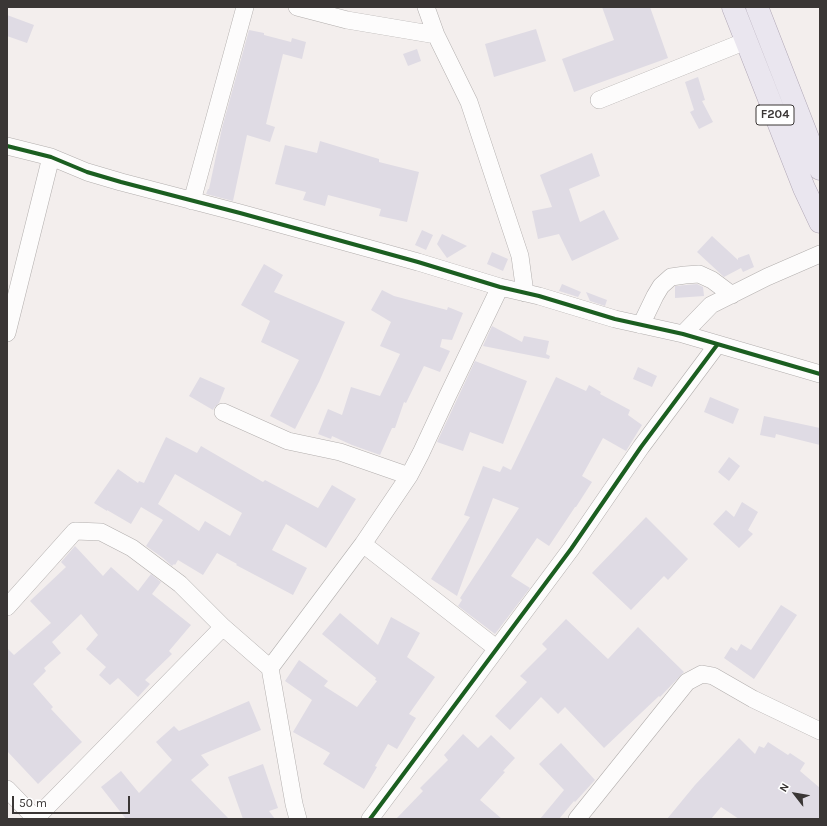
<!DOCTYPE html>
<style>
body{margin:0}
#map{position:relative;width:827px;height:826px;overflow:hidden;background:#f3eeed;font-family:Karla,sans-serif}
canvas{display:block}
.frame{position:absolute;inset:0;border:8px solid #3a3635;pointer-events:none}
.north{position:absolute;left:775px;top:774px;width:40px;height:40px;-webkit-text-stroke:3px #fff;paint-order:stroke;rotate:301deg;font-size:11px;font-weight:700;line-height:16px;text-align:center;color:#3a3635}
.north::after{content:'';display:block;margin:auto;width:14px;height:18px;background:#3a3635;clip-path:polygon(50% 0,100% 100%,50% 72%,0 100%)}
.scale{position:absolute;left:12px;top:796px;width:118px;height:18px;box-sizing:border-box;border:2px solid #3a3635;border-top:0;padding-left:5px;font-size:12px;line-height:14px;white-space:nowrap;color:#3a3635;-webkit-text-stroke:3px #fff;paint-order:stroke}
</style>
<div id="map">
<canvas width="827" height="826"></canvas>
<div class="frame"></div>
<div class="north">N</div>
<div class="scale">50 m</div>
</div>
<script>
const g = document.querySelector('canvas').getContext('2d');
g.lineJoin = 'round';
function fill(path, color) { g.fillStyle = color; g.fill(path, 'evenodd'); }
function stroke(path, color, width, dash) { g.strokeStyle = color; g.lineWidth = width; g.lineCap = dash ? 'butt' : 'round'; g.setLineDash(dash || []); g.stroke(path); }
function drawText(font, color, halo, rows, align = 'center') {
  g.font = font + ' Karla,sans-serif'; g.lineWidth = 3; g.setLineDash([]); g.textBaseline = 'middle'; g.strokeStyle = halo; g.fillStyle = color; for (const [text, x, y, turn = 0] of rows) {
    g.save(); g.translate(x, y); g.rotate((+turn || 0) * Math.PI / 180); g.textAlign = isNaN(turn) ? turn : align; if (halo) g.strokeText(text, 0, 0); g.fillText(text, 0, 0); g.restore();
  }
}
fill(new Path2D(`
 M602,7H650L668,58L574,92L562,59L614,40Z
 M7,15L34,25L27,43L7,36Z
 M536,29L546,61L494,77L485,44Z
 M249,30L264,33V35L291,42L292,38L306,42L302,59L283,54L266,124L275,127L270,142L247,135L233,201L206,194L208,189H209L222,128Z
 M417,49L421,61L408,66L403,54Z
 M698,77L705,100L702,101L713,122L699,129L690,112L694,110L685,82Z
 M320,141L379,159V162L419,172L407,222L379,216L381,209L328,195L325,206L303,200L306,192L275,184L285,145L317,153Z
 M592,153L600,176L569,189L580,222L604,210L619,239L572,261L559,234L538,239L532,211L552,207L540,175Z
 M422,230L433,235L426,250L415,245Z
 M442,234L467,246L447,258L437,244Z
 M712,236L738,260V258L749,254L754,267L743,272L741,268L724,277L697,252Z
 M492,252L508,259L503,271L487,264Z
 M264,264L283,275L274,292L345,322L319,382L295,429L270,416L299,360L261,342L270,321L241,305Z
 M562,284L581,292L578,297L559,291Z
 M697,284L703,287L704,296L675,298V286Z
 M382,290L394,296L447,310L448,307L463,313L452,340L442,339L440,347L450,351L440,372L424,366L406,403L404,402L395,428H392L380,455L352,445L332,436L331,439L318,434L328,409L342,415L351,387L380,396L400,354L380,346L391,322L371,310Z
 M586,292L607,300L605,306L590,301Z
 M492,326L522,342L524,336L549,341L546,354L550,356L549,359L483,346Z
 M475,361L527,381L503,444L470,432L463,451L437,442Z
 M638,367L657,376L652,387L633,379Z
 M200,377L225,388L219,403L214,408L213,410L189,396Z
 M556,377L586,391L589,385L601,392L600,394L630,410L628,415L642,425L626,451L603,438L582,476L592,482L576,507H575L549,546L537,538L511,576L530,588L495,634L458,606L462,600L460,598L519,508L493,498L457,596L431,579L470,517L464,515L483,466L500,472L503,466L511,470Z
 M710,397L739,409L733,424L704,412Z
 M764,416L820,428V445L776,434L775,438L760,435Z
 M166,437L197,453L201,446L263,482L265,480L318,508L332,485L356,499L326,548L286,524L272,550L307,568L293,595L236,565L237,564L217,553L203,575L178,560L175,565L174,564L172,566L163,558L146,546L163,520L141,507L131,524L107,510V511L94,503L118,469L138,483L139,481L144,483ZM175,474L242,513L230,536L205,521L199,531L158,504Z
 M729,457L740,466L729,481L718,472Z
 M742,502L758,512L748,530L753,534L739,548L713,524L726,510L734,517Z
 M646,517L688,559L668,580L664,576L631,610L592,573Z
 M75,546L103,576L111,567L138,591L151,574L161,582L152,594L191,625L169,651L172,654L145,680L150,684L138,697L118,678L110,685L99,675L106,667L86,649L98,635L81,614L52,642L61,653L44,668L46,671L33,684L53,707L51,709L82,742L38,784L7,751V648L14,655L51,623L30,601L66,567L61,562Z
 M781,605L797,615L754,679L724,658L731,647L737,651L741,644L751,650Z
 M340,613L378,645L391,617L420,633L407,657L435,677L409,714L416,718L397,749L388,744L375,766L377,767L364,789L323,764L330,753L293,732L312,700L285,681L299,660L328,681L324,686L357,707L377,681L375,680L376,678L322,634Z
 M566,619L608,659L638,627L684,672L660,697L659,696L604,748L565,707L558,714L541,697L510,730L495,716L527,682L520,676L547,649L542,644Z
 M249,701L261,730L201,755L209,765L191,780L229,819H126L101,787L121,771L139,793L172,760L156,742L174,726L179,731Z
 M463,734L478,748L491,735L515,758L503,771L505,772L480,800L502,819H396L423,791L420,788L448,760L444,755Z
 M739,738L755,754L759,746L764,748L768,742L788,755L790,753L805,763L800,771L820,788V819H739L721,807L711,819H667L695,785Z
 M561,743L595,780L575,802L574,801L559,819H540L564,790L539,764Z
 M263,764L278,808L269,811L275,819H243L228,777Z`), '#dfdbe4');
const minor = new Path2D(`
 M297,7L347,20L436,35
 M426,7L436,35L469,102L520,256L525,293
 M599,100L746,41
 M7,146L51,157L87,172L121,182L240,213L418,262L500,287L539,296L615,319L683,334L820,374
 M192,201L245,7
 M641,325L655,296L661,286L671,277L685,275L699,274L712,280L732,295
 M7,333L51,157
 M683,334L711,305L767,277L820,254
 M223,412L288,441L340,452L409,476
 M363,544L496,648
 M7,607L75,531L101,532L132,548L180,584L223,627L270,668L294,804L298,819
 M270,668L363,544L409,476L421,453L448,395L500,287
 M7,789L36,819
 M35,819L223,627
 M370,819L571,549L641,447L717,345
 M577,819L687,682L702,674L713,676L753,699L820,731`);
const major = new Path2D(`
 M733,7L804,188L820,222
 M757,7L820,169`);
stroke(minor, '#b2aead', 18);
stroke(major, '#b2a9b7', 23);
stroke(minor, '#fdfcfc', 17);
stroke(major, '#eae6ef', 22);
stroke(new Path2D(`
 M7,146L51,157L87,172L121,182L240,213L418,262L500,287L539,296L615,319L683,334L820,374
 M370,819L571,549L641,447L717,345`), '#1b5e20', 4);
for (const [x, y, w] of [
 [775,115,38]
]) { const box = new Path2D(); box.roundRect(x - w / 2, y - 10, w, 20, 3); g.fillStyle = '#fff'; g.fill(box); stroke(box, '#3a3635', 1); }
drawText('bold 12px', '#3a3635', null, [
 ["F204",775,115]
]);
</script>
